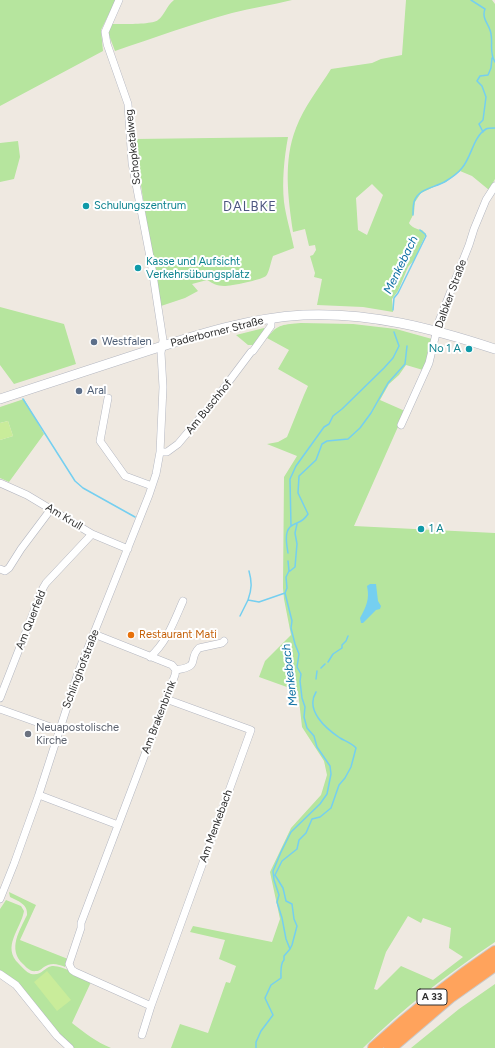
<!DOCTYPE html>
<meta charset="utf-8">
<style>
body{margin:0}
canvas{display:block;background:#efe9e1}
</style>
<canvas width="495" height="1048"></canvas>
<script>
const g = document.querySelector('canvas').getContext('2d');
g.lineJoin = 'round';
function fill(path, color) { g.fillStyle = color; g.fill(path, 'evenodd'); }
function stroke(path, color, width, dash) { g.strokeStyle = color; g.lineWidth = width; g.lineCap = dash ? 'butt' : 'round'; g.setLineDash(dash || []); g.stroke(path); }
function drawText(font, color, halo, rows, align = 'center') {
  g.font = font + ' Figtree,sans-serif'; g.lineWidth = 4; g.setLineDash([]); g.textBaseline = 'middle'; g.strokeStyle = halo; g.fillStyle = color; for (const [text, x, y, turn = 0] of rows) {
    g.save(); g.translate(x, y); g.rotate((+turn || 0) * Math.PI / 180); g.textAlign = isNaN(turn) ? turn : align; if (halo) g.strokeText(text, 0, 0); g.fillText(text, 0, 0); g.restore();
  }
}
fill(new Path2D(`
 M0,0H116L101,30L103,51L0,106Z
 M174,0H292C272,5 252,8 232,13C192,24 153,38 115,51L107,30L110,24C119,24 152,25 158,20C165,15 166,6 174,0Z
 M406,0H492L495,4V179L489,190L472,176L460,171L446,182L436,186L421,193L415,202L414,213L409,223C411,227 418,230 422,230L426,234L414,260L408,267L398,291L392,299L393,312L363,307L317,305L322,279L314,277L315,273L310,256L313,255L316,250L315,245L309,246L305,229L293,232C288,197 283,161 296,128C304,107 319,88 331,69L372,63L381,59L402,55ZM372,184L383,195L367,235L358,230L356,198Z
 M288,137C284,159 282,181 284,202C286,217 291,233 294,248L273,256C271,261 269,273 266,276C261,280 231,286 224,286C217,286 212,283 207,280L192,284L198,291L185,298L161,306C152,250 141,195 135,139Z
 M18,141L20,157L14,179L0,182V143Z
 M0,307L64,324L76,364L14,384L0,365Z
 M301,323L353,324L396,329L432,339L428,360L423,370L406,365L399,375L389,384L380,400L405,411L354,526L495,533V942C448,974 403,1008 363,1048H171L180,1024L208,1033L226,982L230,983L236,966L219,959L225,940L190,932L193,926L272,942L280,919L270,872L291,828L321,795L327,775L324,761L302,727L298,691L259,677L265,661L291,635L284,599L283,588L284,477L297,456L267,444L278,442L287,437L304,395L308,386L278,369L289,350L267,338C278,323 284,325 301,323ZM408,916L421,923L423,918L451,928L449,948L463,957L433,980L401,966L377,990L374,989L386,952Z
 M264,328L265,330L253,345H248L236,335Z
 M24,399L44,434L9,482L0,478V440L13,436L8,421L0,423V407Z
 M9,892L36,905L20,940L68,959L65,967C58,964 51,962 44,967C41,969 40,971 36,971C30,972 26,967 23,964C7,949 20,930 27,915C28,904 18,901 10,897Z
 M6,900L21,906L24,911C21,929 1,947 19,964C23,968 26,972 31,974C42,976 43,968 52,966C62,965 82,977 91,982L72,1023C85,1033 96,1042 111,1048H74L59,1034L18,983L11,977L0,971V909Z
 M495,984V1048H411L459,1009Z`), '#b6e59e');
fill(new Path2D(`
 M8,421L13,436L0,440V423Z
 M47,971L71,1000L57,1011L34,982Z`), '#c9ec9a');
fill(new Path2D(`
 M370,584H376L378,601L381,606L380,609L376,610L363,623H361L360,618C366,607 370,599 367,586Z`), '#75cff0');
stroke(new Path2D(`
 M471,0L485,9C481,19 490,25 491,34C493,44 489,53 495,62
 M483,132L479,124L483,120L486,97L482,86L477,81L480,76L488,75L491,68L492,58
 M413,215C413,211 413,206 414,202C418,188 435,188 446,181C451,178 458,173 462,168C472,156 473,137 486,129C488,128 493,128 495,128
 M393,310L394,298L398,293L426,236L425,234L420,230
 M23,399L75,481L83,488L135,517
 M291,526L290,479L296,466L324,427L329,424L333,416L342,409L384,368L393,358L399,346L394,332
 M288,553C287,546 284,533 290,527C296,521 301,525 308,514L298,493L299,476L316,460L322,444L327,441L348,439L360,428L371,413L388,383L405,364L407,346
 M249,571C252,582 252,589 248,600L259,602L285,593
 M290,571L295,567L297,544L295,533L297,524
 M240,616L248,600
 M328,662L333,654L342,648V645L346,641L348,636
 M321,668L325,664
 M316,679L317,671
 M290,949L292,945L297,926L294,919L292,904L286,901L283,888L275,875L282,861L297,849L299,840L306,833L312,819L320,817L331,808L339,785L345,778L351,767L356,748C352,743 345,741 340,738C325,728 305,710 316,692
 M256,1048V1042L261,1031L273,1015L265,998L271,985L281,978C281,972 280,964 284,960V956L290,949L286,939L282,918L277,902L279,895L274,880L273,871L281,852L291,832L320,804L327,794L331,774L330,766L317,747L314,736L307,728L304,717L305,707L302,698L300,681L301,674L297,667L299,654L295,644L291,628L292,621L285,593L287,588L286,577L289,571L288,561`), '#75cff0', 1.5);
const minor = new Path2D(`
 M253,351L271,326V318
 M108,398L100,441L125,476L152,486
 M401,425L429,363L439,321L469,245L474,229L486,200L495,186
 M160,452H167L178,444L215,400L251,352
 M0,483L27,495L92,534L128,549
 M0,569L5,571L9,568L21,549L51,509
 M94,634L172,665L176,670L175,675L81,923V928L69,964L72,970L75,972L151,1006
 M150,657C167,642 174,621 183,601
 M176,670C202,666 187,660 199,648L222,643L224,641
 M0,698L43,588L46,583L92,534
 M0,709L59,730
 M39,795L118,825
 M0,899L14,864L38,797L78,673L149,495L156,474L160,452L163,387L161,353L163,340L151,262L132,163L128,104L107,44L105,32L119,0
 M0,974L16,985L57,1036L70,1048
 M142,1035L151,1006L251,730L166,699`);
const secondary = new Path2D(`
 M0,399C50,383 100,366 150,350C200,334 250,318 303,315C370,312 431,328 495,349`);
const motorway = new Path2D(`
 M374,1048C412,1013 452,981 495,952
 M390,1048L451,996L495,965`);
stroke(minor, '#b4b7c1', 8);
stroke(secondary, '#b4b7c1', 10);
stroke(motorway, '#c9c9c9', 14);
stroke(minor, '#fff', 7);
stroke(secondary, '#fff', 9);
stroke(motorway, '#ffa35c', 12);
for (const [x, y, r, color] of [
 [86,206,4,"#0f9aa8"],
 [138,268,4,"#0f9aa8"],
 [94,342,4,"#5c6f8a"],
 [469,349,4,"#0f9aa8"],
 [79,391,4,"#5c6f8a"],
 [421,529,4,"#0f9aa8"],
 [131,635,4,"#e8710a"],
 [28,734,4,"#6b7280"]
]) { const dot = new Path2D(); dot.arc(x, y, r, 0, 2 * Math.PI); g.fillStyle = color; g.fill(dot); stroke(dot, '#fff', 1.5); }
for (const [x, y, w] of [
 [432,997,30]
]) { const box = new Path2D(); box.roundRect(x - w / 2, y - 8, w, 16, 3); g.fillStyle = '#fff'; g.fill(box); stroke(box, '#2e2e2e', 1); }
drawText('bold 10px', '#2e2e2e', null, [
 ["A 33",432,997]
]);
drawText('11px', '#2e2e2e', '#fff', [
 ["Schopketalweg",133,147,-96],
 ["Dalbker Straße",451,294,-70],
 ["Paderborner Straße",217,332,-14],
 ["Am Buschhof",209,407,-51],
 ["Am Krull",64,517,31],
 ["Am Querfeld",31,620,-68],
 ["Schlinghofstraße",81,669,-69],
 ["Am Brakenbrink",159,717,-69],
 ["Am Menkebach",216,826,-70]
]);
drawText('11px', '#0d838f', '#fff', [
 ["Schulungszentrum",94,206],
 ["Kasse und Aufsicht",146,262],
 ["Verkehrsübungsplatz",146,275],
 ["No 1 A",461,349,"right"],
 ["1 A",429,529]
], 'left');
drawText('11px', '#4e5e75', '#fff', [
 ["Westfalen",102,342],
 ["Aral",87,391]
], 'left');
drawText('11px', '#c56008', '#fff', [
 ["Restaurant Mati",139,635]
], 'left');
drawText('11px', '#5b616d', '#fff', [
 ["Neuapostolische",36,728],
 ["Kirche",36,741]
], 'left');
drawText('italic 12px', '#0d6fa3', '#fff', [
 ["Menkebach",401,265,-64],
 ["Menkebach",290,675,-97]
]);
g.letterSpacing = '1px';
drawText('13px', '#4d5680', '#fff', [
 ["DALBKE",250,207]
]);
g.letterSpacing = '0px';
</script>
